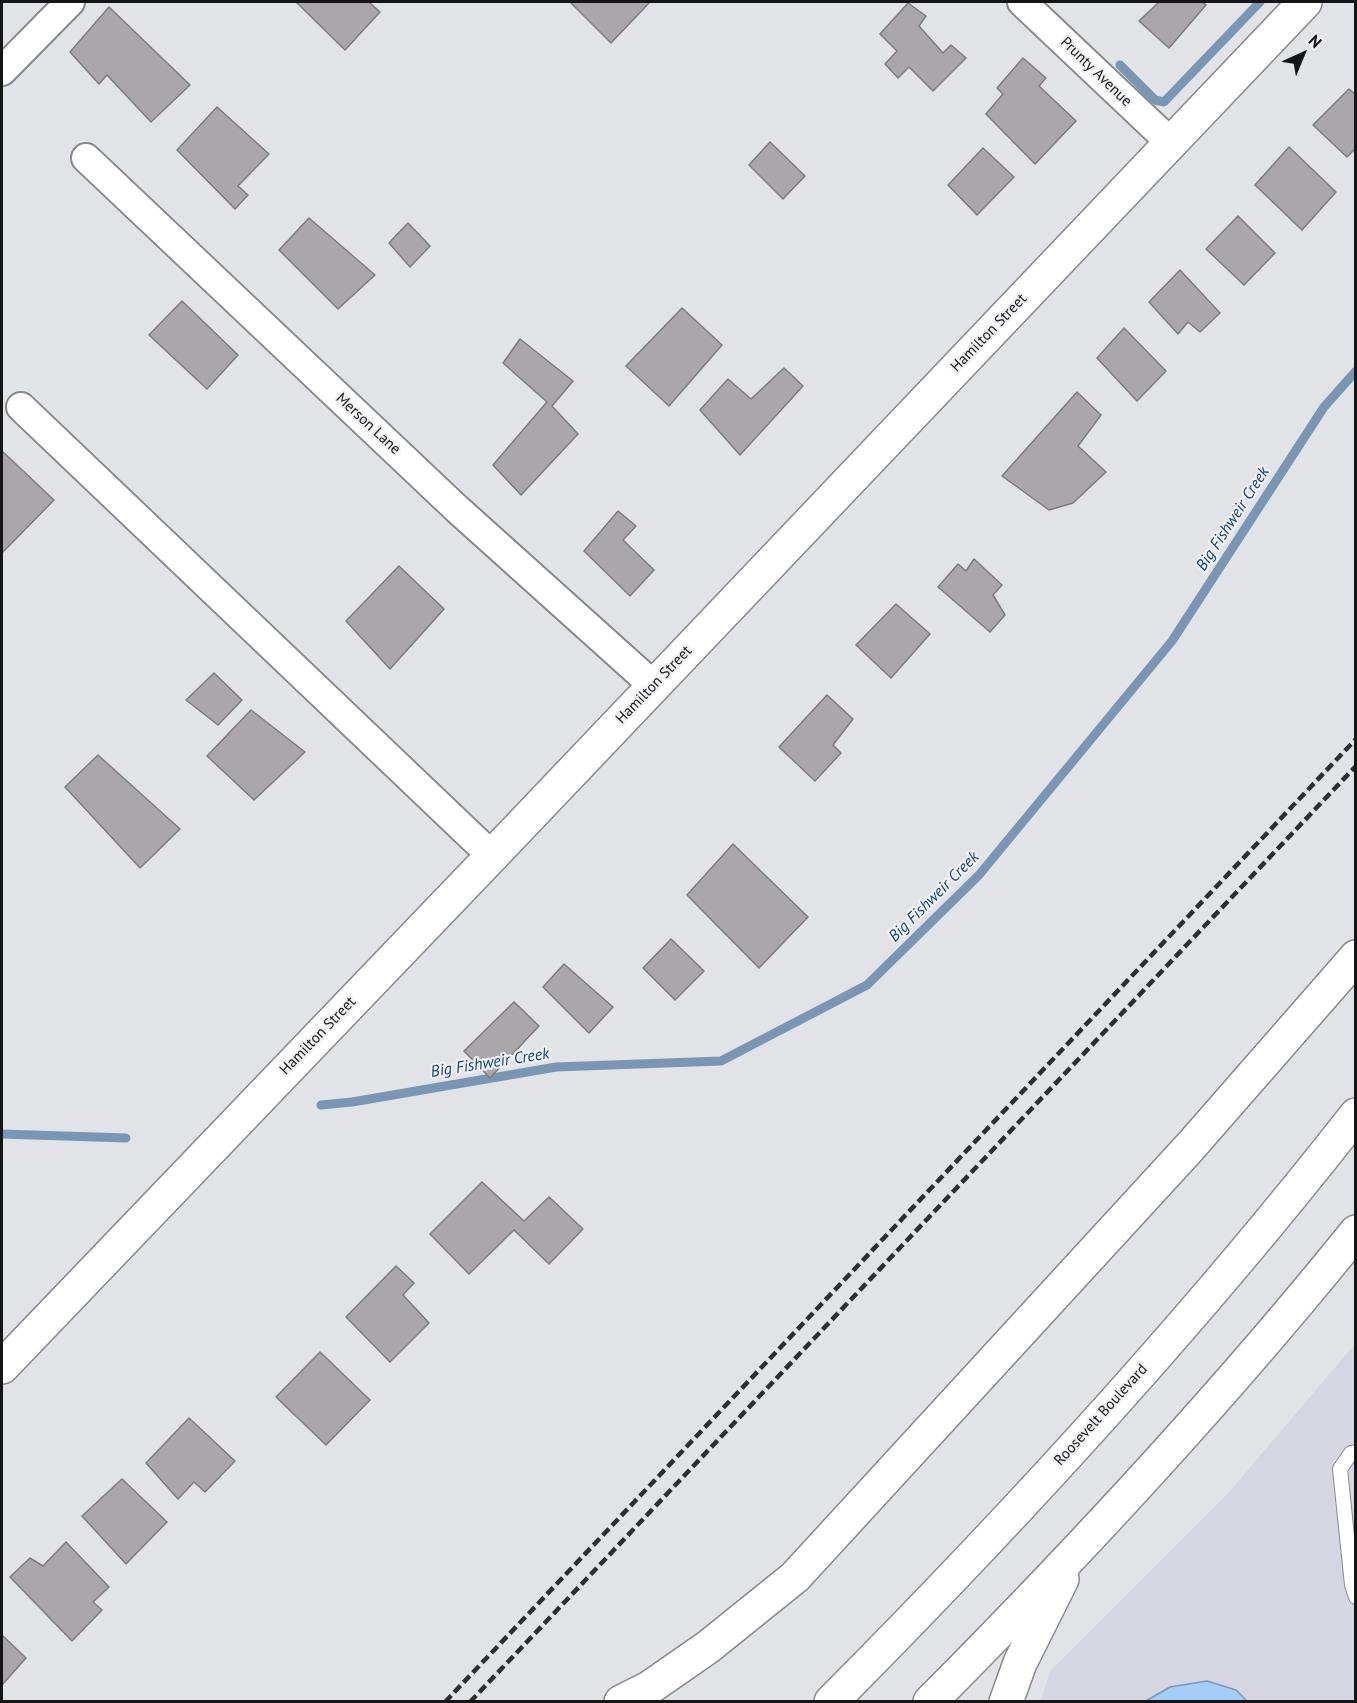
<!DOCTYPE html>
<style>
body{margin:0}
#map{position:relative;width:1357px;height:1703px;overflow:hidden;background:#e2e3e7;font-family:"PT Sans",sans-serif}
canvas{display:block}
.frame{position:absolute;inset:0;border:3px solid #151516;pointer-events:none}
.north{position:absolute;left:1273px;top:24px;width:60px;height:60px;-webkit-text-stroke:4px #f0f0f5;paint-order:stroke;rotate:44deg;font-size:16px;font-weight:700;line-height:24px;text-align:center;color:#151516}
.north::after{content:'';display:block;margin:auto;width:21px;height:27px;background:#151516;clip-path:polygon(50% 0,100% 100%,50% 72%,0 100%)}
</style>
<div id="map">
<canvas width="1357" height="1703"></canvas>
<div class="frame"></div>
<div class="north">N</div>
</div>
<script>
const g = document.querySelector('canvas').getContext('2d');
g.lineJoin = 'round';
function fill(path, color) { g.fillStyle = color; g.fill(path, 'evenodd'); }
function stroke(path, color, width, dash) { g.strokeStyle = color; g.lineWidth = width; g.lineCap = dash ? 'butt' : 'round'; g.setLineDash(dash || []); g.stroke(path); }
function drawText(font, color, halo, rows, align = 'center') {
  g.font = font + ' "PT Sans",sans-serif'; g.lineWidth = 4.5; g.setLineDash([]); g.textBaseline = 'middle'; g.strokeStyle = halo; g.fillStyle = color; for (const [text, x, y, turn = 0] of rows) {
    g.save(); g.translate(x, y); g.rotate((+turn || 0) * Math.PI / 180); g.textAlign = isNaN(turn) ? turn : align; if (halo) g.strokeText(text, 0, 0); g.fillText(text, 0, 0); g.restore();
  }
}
fill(new Path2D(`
 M1355,1344V1701L1040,1702L1051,1670L1230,1491Z`), '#d5d6e2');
const water = new Path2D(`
 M1207,1681L1236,1690L1247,1701H1146L1170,1687Z`);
fill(water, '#a5cdf9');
stroke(water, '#7a96b5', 1.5);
stroke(new Path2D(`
 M1120,65L1155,100L1164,102L1260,2
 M321,1105L352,1102L556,1067L721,1061L867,985L979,875L1172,641L1324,407L1356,371
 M2,1134L126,1138`), '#7a96b5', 9);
const building = new Path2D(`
 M296,2H369L380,12L345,50Z
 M570,2H650L611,43Z
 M1159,2H1202L1206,5L1169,48L1139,21Z
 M908,3L926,16L919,26L943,53L951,45L966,58L933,91L909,67L898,78L885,64L897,51L880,34Z
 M109,7L190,85L151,122L107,75L99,84L70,52Z
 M1023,58L1046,78L1039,86L1076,121L1035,164L986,114L1003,94L997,88Z
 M1349,89L1356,95V148L1347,157L1313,125Z
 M217,107L269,154L238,186L248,195L235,209L177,150Z
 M770,142L805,176L783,199L749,165Z
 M1289,147L1336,192L1302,230L1255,185Z
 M983,148L1014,177L977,215L948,185Z
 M1238,216L1275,253L1244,285L1206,249Z
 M309,218L375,275L338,309L279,250Z
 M408,223L430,246L410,267L389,243Z
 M1180,270L1220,313L1200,332L1188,322L1178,334L1149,302Z
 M182,301L238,355L207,389L149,335Z
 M682,308L722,345L669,406L626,366Z
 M1124,328L1166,371L1137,401L1097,358Z
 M520,339L573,381L552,406L578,434L521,495L493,465L547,402L503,363Z
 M784,368L803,386L740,455L700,410L728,379L751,399Z
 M1077,392L1101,415L1078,446L1106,472L1073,503L1049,510L1002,476Z
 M2,451L54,500L2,553Z
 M618,511L636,526L623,540L654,570L630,596L584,551Z
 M974,559L1002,585L993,595L1005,615L990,632L938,587L958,564L966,571Z
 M399,566L444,609L390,669L346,621Z
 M896,604L930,634L891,678L856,645Z
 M214,673L242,700L218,725L186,700Z
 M827,695L853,719L833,745L841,753L815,781L779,747Z
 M251,710L305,752L254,800L207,756Z
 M98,755L180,829L140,868L65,787Z
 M733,844L808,917L759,968L687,895Z
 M671,939L704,971L675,1000L643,968Z
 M564,964L613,1007L589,1033L543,987Z
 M514,1002L539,1026L490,1078L464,1051Z
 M482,1182L524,1221L549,1197L583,1229L549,1264L514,1230L469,1274L430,1234Z
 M396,1266L414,1283L403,1295L429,1323L390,1362L346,1317Z
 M320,1352L370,1400L326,1445L276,1397Z
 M189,1418L235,1461L205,1492L194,1482L178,1499L146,1463Z
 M122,1479L167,1522L126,1564L82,1516Z
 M66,1542L109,1587L93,1602L102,1610L72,1641L10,1577L30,1558L43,1566Z
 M2,1635L26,1658L2,1685Z`);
fill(building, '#a9a7aa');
stroke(building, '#7d7b7f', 1.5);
const lane = new Path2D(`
 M1356,1452L1351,1453L1340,1469L1352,1585L1356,1597`);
const street = new Path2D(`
 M1022,2L1170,142
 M2,71L70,2
 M86,158L456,508L654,686
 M21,407L492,856`);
const secondary = new Path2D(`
 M2,1367L492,856L1305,2`);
const highway = new Path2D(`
 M621,1702L649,1688L708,1647L795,1577L1190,1147L1356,957
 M831,1702C1016,1516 1194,1322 1356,1115
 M930,1702C1079,1552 1223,1397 1356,1232
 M1006,1702L1020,1663L1062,1579`);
stroke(lane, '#88888c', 16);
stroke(street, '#88888c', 32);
stroke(secondary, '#88888c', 36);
stroke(highway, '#88888c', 36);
stroke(lane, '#fff', 14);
stroke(street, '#fff', 28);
stroke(secondary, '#fff', 33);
stroke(highway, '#fff', 33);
stroke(new Path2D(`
 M445,1702L1356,739
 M470,1702L1356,766`), '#2d2e2f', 4.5, [9, 4.5]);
drawText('15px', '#151516', '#f0f0f5', [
 ["Prunty Avenue",1096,72,44],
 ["Hamilton Street",989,333,-46],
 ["Merson Lane",368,424,43],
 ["Hamilton Street",654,685,-46],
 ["Hamilton Street",318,1036,-46],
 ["Roosevelt Boulevard",1101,1415,-48]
]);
drawText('italic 16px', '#0e467b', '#f0f0f5', [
 ["Big Fishweir Creek",1233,519,-57],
 ["Big Fishweir Creek",934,897,-45],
 ["Big Fishweir Creek",490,1063,-9]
]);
</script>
